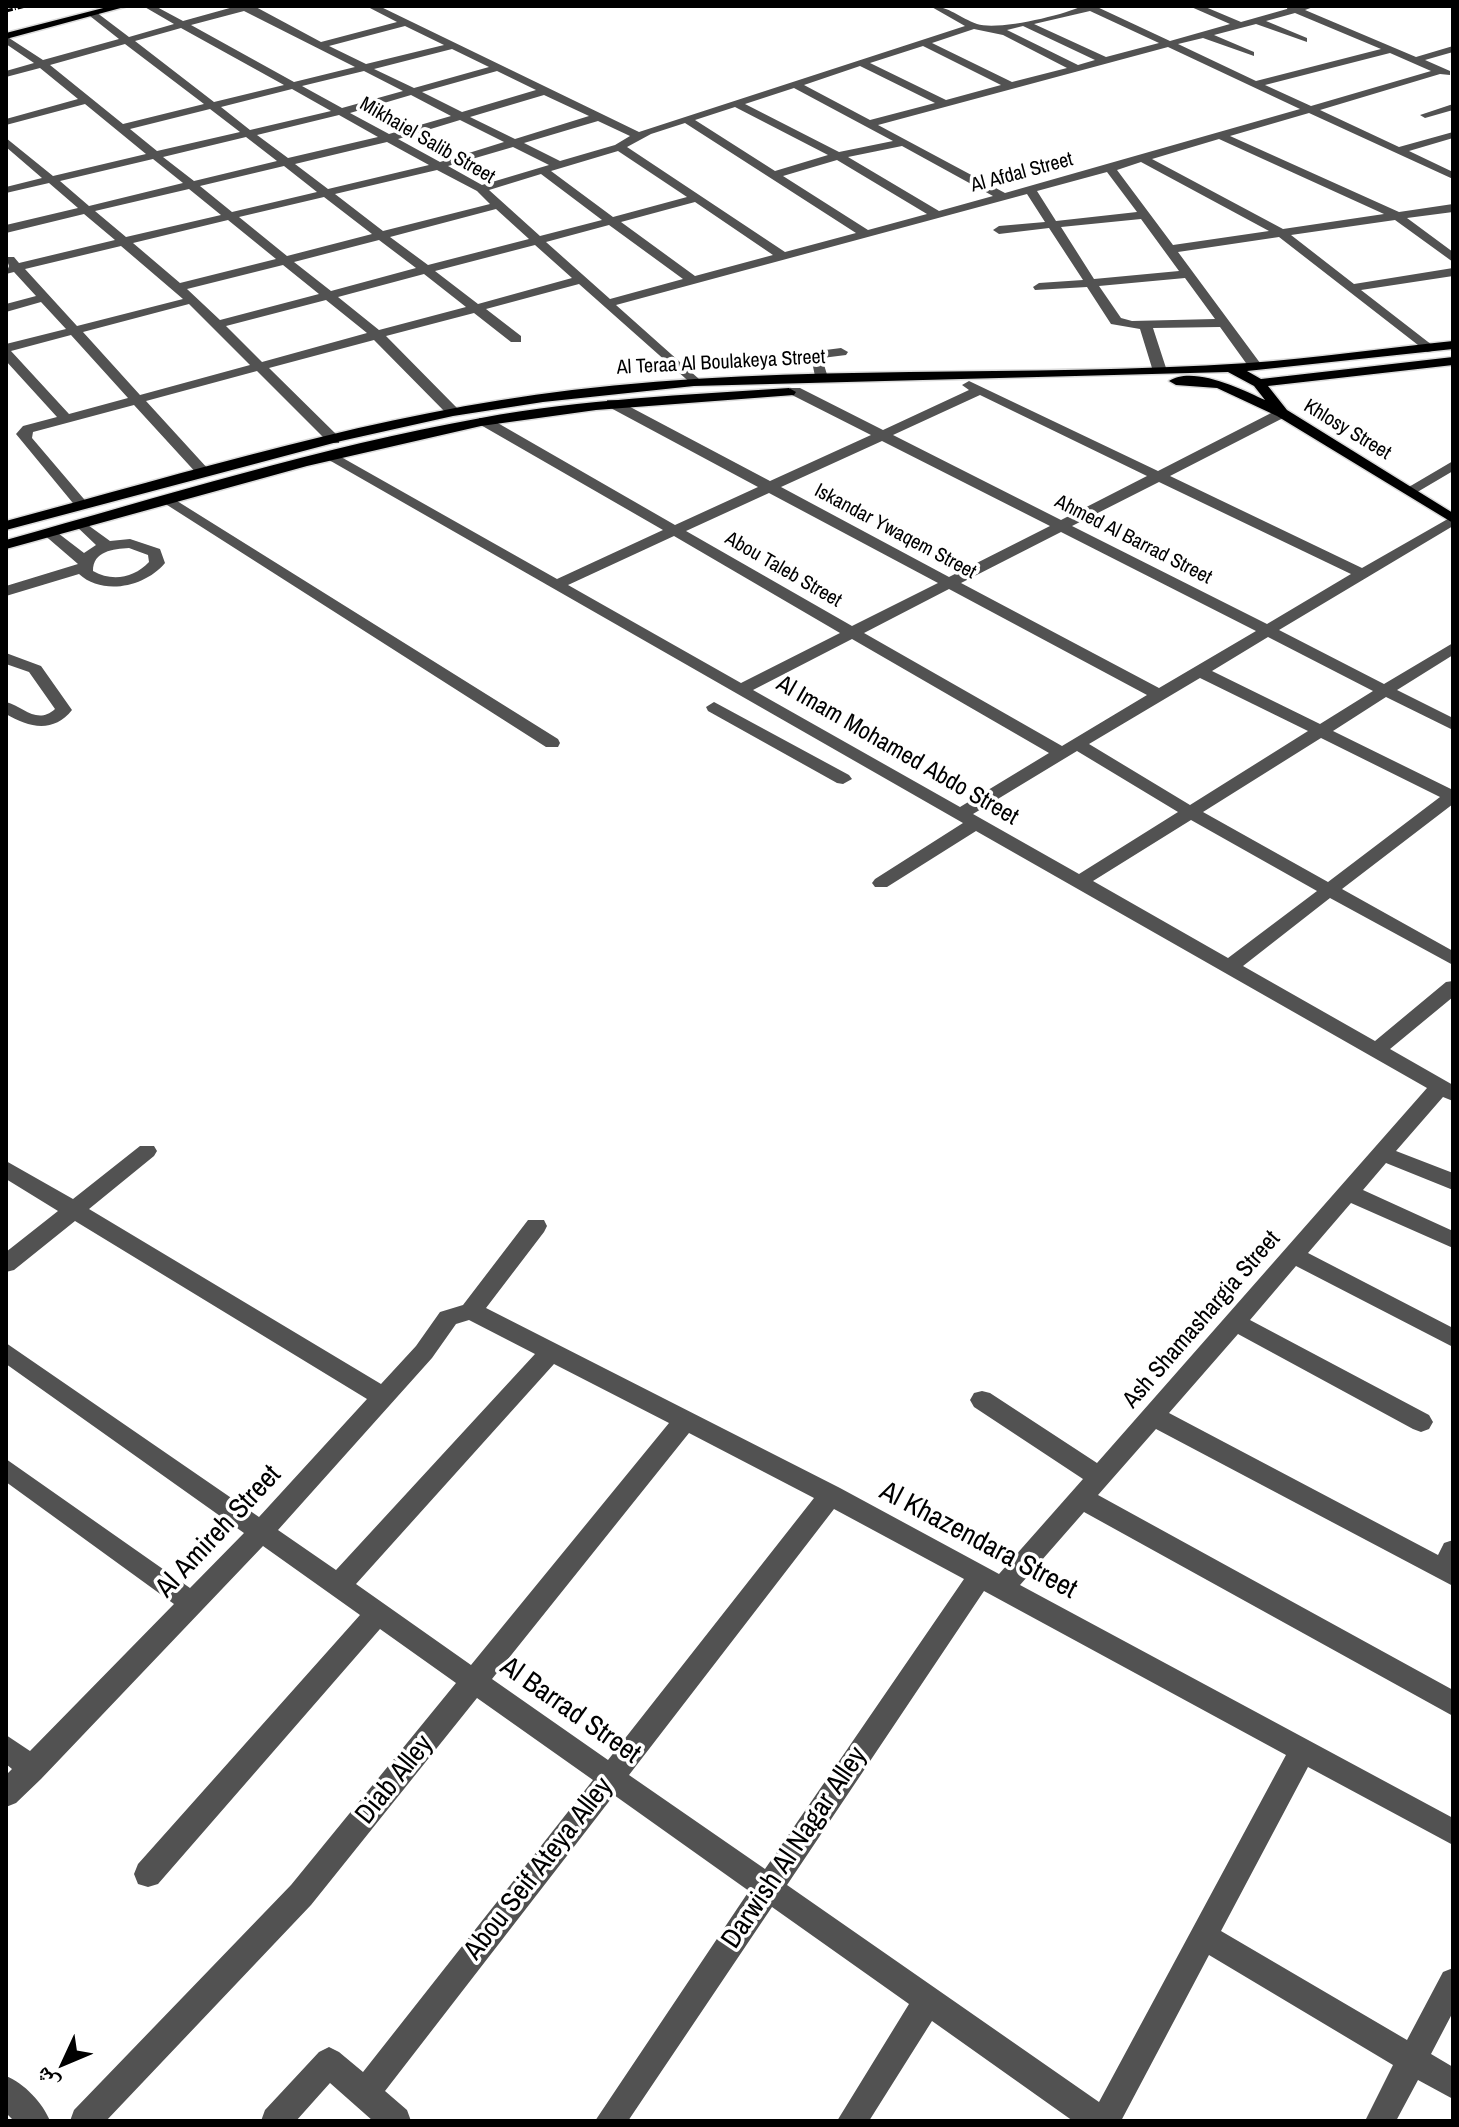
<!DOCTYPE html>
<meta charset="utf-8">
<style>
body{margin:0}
#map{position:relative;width:1459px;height:2127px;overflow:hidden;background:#fff;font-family:"Archivo Narrow","Noto Naskh Arabic",sans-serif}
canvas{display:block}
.frame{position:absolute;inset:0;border:8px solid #000;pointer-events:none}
.north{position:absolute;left:24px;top:2023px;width:80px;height:80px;-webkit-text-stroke:6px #fff;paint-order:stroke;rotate:226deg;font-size:22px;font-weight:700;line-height:32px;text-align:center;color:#000}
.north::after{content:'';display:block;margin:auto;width:28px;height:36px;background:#000;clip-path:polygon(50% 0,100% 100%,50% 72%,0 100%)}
</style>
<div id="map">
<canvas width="1459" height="2127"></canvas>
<div class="frame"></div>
<div class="north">ش</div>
</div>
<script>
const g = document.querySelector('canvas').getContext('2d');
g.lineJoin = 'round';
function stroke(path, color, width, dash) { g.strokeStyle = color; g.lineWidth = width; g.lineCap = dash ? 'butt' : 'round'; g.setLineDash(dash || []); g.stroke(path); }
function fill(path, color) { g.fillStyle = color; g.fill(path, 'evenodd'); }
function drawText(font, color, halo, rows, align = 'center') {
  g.font = font + ' "Archivo Narrow",sans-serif'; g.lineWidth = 7; g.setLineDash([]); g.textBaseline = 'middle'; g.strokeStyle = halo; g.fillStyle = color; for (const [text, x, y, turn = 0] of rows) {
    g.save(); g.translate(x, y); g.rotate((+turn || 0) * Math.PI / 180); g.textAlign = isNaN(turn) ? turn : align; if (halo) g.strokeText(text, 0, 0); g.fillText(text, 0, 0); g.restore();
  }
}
const major = new Path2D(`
 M111,6H128L6,39V33Z
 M1453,341V349L1247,371L1261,379L1453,357V365L1268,386L1287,410L1453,513V523L1277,416L1217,388L1176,385L1169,381C1192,365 1242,389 1265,400L1254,386L1228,372L694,386L543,402L453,416L341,441L6,530V521C193,471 379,413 572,390C796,363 1023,378 1248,363C1316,358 1385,348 1453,341Z
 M789,388L796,392L794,395L596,410L481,426L307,466L6,549V540C163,496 320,447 481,418C583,399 686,395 789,388Z`);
stroke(major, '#dbdbdb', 3);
fill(new Path2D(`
 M143,6H155L183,21L237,6H254L321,42L397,22L366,6H379L639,132L965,26L930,6C949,6 960,18 977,24C998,31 1064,15 1082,6H1095L1170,41L1230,24L1189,6H1203L1241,22L1287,9L1288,6H1316L1305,10L1416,57L1453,46V52L1425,60L1450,71V75L1440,74L1320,110L1399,147L1453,132V138L1409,151L1453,172V179L1309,113L1230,136L1399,212L1453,204V212L1407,218L1453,252V262L1395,220L1291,235L1354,284L1453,268V276L1361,290L1432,345V351L1427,352L1279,237L1178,252L1263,367L1251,370L1220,327L1153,328L1166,368L1159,372L1152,368L1140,329L1111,324L1087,287L1035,290L1033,287L1039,283L1083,280L1049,228L999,234L993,230L999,226L1045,222L1027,194L616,305L699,379L701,382L694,386L579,284L486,309L521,336V342H511L474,313L386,336L458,409V415H448L374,340L269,368L339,437V443H329L257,371L146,401L209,470V476H199L134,405L33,432L32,438L89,505L82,509L77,508L16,434L23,426L57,417L6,361V344L66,329L41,302L6,312V304L36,296L14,272L6,274L9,266L6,257H14L19,263L115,240L84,214L6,233V225L78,208L49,183L6,193V187L42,178L6,147V138L53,176L146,154L85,104L6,125V119L78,99L40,68L6,77V71L34,63L6,44V36L43,60L119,39L90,16V12H96L129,37L174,24ZM244,11L355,67L294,82L191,25ZM1090,11L1159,43L1106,57L1034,24ZM1295,13L1381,49L1256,81L1178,44L1203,38L1254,56V52L1214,35L1256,24L1307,42V38L1266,21ZM405,26L444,45L366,64L329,46ZM1023,26L1095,60L1078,65L1007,30ZM181,28L284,85L214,102L135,41ZM974,29L1003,35L1067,68L1012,82L932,43ZM125,44L204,104L123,124L50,65ZM923,46L1001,85L946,100L870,63ZM1168,47L1300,109L1005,193L878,125ZM452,49L489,67L414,88L374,69ZM1390,53L1431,71L1311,106L1265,85ZM860,66L935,103L870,120L804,85ZM364,71L403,91L342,108L302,86ZM497,71L536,90L462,112L422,92ZM794,88L893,141L839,152L745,104ZM292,89L331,111L250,130L221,107ZM411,95L451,116L389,134L350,113ZM544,95L589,116L515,139L470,117ZM735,107L828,155L775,171L695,120ZM210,109L240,132L157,151L130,129ZM339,115L378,137L288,158L257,135ZM460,120L504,142L440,162L398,139ZM598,121L630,136L615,145L560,161L524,143ZM685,123L856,233L785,252L627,147L651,134ZM246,137L277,161L194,181L163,157ZM1219,139L1384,214L1283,229L1152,159ZM387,142L429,165L328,189L295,164ZM902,146L993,196L939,211L848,157ZM513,147L549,165L482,185L448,166ZM618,151L687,197L613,217L551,171ZM153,159L183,183L89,206L60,181ZM837,160L927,214L868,230L783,176ZM1141,162L1269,231L1173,245L1117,170ZM284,166L317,192L232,212L200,186ZM437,170L477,191L490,204L383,231L335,194ZM1107,172L1137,212L1056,221L1037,191ZM541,174L602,220L540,236L489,190ZM189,189L221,215L126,237L95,211ZM324,197L372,234L287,256L239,217ZM695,202L773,255L695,276L621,222ZM496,209L529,239L428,265L390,237ZM1141,219L1179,271L1094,279L1061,227ZM228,220L276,259L180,283L133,243ZM609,225L683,279L610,299L546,242ZM379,240L416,268L331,291L294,262ZM535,245L572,278L478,304L435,271ZM121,246L183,299L77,326L25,269ZM283,265L319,294L220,320L187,289ZM424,274L466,307L379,330L338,297ZM1185,278L1215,319L1132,321L1121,318L1099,286ZM326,300L367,333L262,362L226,326ZM189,304L250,365L140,395L83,332ZM71,335L128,398L69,414L11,351Z
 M1453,104V110L1425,118L1420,115Z
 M841,348L848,352L846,355L822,358L828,378L816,381L810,352Z
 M969,381L1158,471L1277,410H1287V416L1170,476L1362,568L1453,516V526L1279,630L1384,684L1453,643V655L1397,690L1453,718V730L1386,697L1333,731L1453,790V804L1342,889L1453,951V965L1330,898L1243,966L1375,1041L1446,982L1453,981V997L1390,1049L1453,1085V1101L1443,1097L1396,1151L1453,1173V1190L1386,1163L1363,1190L1453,1231V1248L1351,1203L1308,1253L1453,1328V1347L1296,1266L1250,1320L1429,1415L1433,1422L1429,1429L1421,1432L1413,1429L1238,1334L1169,1413L1438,1555L1444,1543L1453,1540V1586L1156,1429L1098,1495L1453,1690V1716L1084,1512L1020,1585L1453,1818V1845L1308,1767L1221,1931L1407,2040L1443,1972L1453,1968V2012L1431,2054L1453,2067V2099L1418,2080L1396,2121H1365L1393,2065L1209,1955L1121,2121H1073L932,2021L869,2121H837L909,2004L772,1907L628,2121H595L749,1891L614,1795L385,2091L407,2110L411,2121H373L330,2083L296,2121H261L265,2110L319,2052L329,2047L339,2052L363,2072L593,1780L477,1698L311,1905L106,2121H70L74,2110L291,1885L456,1683L380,1629L158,1884L148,1887L138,1884L134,1874L138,1864L360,1615L263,1546L41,1779L16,1803L6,1807V1775L12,1769L6,1764V1735L30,1751L174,1604L6,1482V1459L190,1588L244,1533L6,1364V1343L259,1517L367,1399L75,1221L14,1270L6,1272V1252L58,1211L6,1179V1161L73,1199L140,1146H154L157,1151L154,1156L89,1209L381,1384L416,1346L440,1312L463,1305L528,1220H544L547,1226L544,1232L486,1308L840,1488L999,1574L1083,1479L974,1407L970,1400L974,1393L982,1391L990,1393L1097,1463L1427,1088L976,831L887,887H875L872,883L875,879L963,823L322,456L334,453L557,579L663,530L479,424V418H489L675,525L758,487L607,406V400H617L770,481L871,435L790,394V388H800L883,430L969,390L962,385ZM980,395L1147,476L1061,520L893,435ZM882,441L1050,526L949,577L781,487ZM1159,482L1351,574L1267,624L1072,526ZM769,493L938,583L852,626L686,531ZM1061,532L1256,631L1159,688L961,583ZM674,536L840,633L741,683L568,585ZM949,589L1147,695L1062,746L864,633ZM1268,637L1373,691L1320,724L1212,671ZM852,639L1049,753L960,807L753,690ZM1200,678L1308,731L1190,805L1089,744ZM1321,738L1440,797L1328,882L1203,812ZM1077,751L1178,812L1079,874L973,814ZM1191,820L1317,891L1228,958L1093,881ZM469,1320L535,1354L336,1570L278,1530L432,1358L456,1324ZM554,1364L669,1423L471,1665L356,1584ZM689,1433L814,1498L608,1760L492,1679ZM834,1509L964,1579L765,1869L629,1775ZM984,1591L1286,1755L1099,2102L787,1885Z
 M1453,461V471L1414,494L1402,491Z
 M169,496L558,739L560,743L558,747H546L164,503V497Z
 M81,520L110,541L130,539L160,549L165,563C145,587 103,596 79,574L6,596V586L78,564L42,533L44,530H54L84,553L96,545L74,524ZM129,548L148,555L149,562C134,578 112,582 93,571C93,551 113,549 129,548Z
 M6,653L41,666L72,710C54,733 29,728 6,714V702C24,707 37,725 55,709L29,672L6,664Z
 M714,702L849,775L852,779L843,784L837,783L708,711L706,707Z
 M6,2076C24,2083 43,2103 50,2121H14L6,2113Z`), '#525252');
fill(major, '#000');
stroke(new Path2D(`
 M6,11L26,6`), '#000', 3, [7, 2, 1, 2]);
drawText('20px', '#000', '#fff', [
 ["Mikhaiel Salib Street",427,141,30],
 ["Al Afdal Street",1022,173,-15],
 ["Al Teraa Al Boulakeya Street",721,363,-3],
 ["Khlosy Street",1347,430,31],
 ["Iskandar Ywaqem Street",895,532,28],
 ["Ahmed Al Barrad Street",1133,540,27],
 ["Abou Taleb Street",783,570,30]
]);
drawText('24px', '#000', '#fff', [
 ["Al Imam Mohamed Abdo Street",897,751,30],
 ["Ash Shamashargia Street",1202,1320,-49]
]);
drawText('28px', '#000', '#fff', [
 ["Al Amireh Street",219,1532,-47],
 ["Al Khazendara Street",978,1541,28],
 ["Al Barrad Street",570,1711,35],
 ["Diab Alley",395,1780,-51],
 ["Darwish Al Nagar Alley",795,1848,-56],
 ["Abou Seif Ateya Alley",539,1869,-52]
]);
</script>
